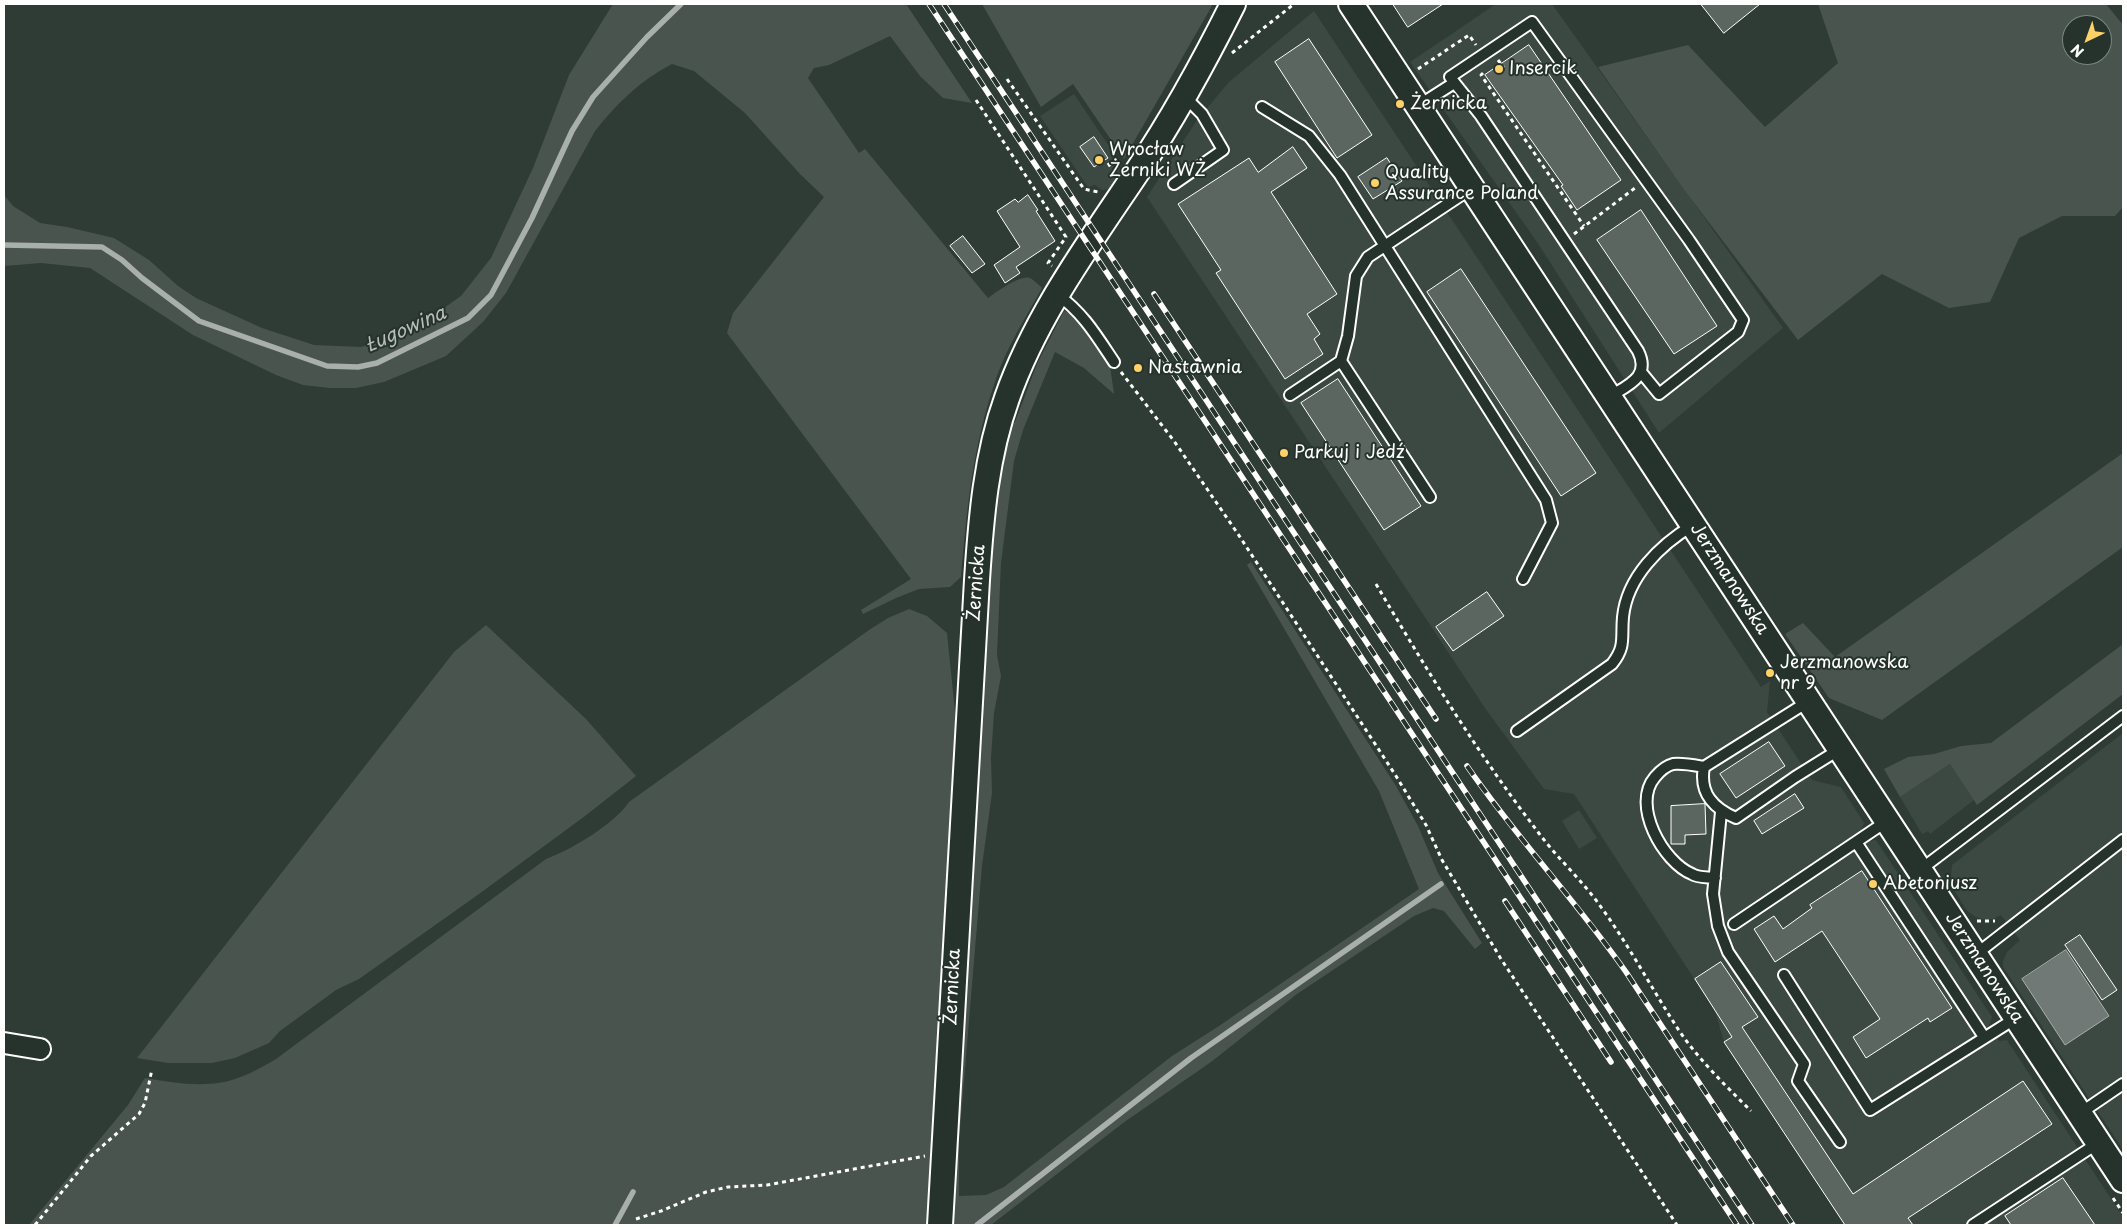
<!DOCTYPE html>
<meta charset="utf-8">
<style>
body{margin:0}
#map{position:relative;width:2127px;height:1229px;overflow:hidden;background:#2f3b35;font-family:"Playpen Sans",sans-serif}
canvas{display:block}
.frame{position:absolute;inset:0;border:5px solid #fff;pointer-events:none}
.north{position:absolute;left:2062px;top:15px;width:50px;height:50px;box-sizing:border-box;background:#26332d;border:1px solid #7d8581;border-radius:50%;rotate:222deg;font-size:14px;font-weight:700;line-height:20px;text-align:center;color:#fff}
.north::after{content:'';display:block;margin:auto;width:18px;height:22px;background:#ffd166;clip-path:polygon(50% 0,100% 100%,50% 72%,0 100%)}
</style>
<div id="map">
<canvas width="2127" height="1229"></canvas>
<div class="frame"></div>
<div class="north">N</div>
</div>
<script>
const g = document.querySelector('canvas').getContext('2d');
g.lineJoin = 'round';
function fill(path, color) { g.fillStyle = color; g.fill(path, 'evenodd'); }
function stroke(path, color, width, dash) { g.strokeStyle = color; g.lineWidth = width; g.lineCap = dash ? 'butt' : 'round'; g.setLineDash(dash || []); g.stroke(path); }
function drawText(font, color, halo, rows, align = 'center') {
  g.font = font + ' "Playpen Sans",sans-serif'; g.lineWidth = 4; g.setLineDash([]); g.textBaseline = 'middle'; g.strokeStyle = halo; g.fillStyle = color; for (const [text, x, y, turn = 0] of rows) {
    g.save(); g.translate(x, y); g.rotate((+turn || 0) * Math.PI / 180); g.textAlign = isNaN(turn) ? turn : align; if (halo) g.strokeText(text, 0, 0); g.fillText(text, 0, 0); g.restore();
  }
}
fill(new Path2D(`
 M1496,4H1552L1783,328L1659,433L1537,242L1410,62Z
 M1314,11L1761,687L1770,681L1767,712L1812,780L1841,787L1864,823L1861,832L1867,841L1876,840L1992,1017L1989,1026L1999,1041L2007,1040L2123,1217V1225H1845L1724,1042L1715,1011L1574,794L1544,789L1485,708L1147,197L1197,120L1229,82Z
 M1074,94L1123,167L1109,189L1102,190L1095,185L1088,187L1040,116Z
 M2123,733V1150L2003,967V961L2007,952L2020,940L2001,915L1993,919H1983L1976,917L1967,911L1950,884L1952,865Z
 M1950,764L1974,800L1930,834L1928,831L1922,834L1900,797Z
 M1579,810L1597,838L1579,849L1562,821Z`), '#3c4842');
fill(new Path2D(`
 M613,4H906L972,103L943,98L920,76L890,36L829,65L814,68L808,78L859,153L865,149L988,298C996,292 1021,274 1030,278C1034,280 1039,285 1042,288C1026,317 1008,345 997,376C973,444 967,506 961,577L950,587L919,589L896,598L863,614L861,610L911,579L727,333L733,313L824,197L800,174L745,113L694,71L672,64C641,80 617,103 595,131L506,293L483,322L446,356L384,382L356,388H330L303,385L276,375L193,335L90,268L41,263L4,266V195L13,206L40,223L67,227L114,238L149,260L178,286L196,298L262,328L314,345L361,347L413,330L461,296L491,258L533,168L569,75Z
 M982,4H1213L1124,159L1073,84L1041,107Z
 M1818,4H2106L2123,25V207L2115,216H2062L2019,238L1990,302L1949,308L1882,274L1798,340L1685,191L1598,67L1688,45L1765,127L1838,63ZM2072,25H2102V55H2072Z
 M1064,311L1073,314L1110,366L1114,394L1084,368L1055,352L1023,430L1014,461L1001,563L997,655L1001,676L994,713L991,758L992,793L982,866L959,1140V1196L986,1195L1004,1187L1172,1056L1219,1026L1419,889L1379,791L1247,565L1251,562L1396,786L1418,826L1438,873L1482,943L1475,949L1444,911L1433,908L1414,916L1297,994L1211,1062L1123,1123L991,1225H951L992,507L1008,425L1015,422L1037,364Z
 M2123,453V547L1882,720L1829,698L1785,634L1803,623L1835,657Z
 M909,609L927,616L947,633L958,741L928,1225H29L128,1105L145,1078C175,1083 209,1089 238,1078C252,1073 264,1066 276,1059L546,859C571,850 614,824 629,802L869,630L888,618Z
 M486,625L586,719L636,776L585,816L479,894L359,979L336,990L280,1031L269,1043L235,1058L212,1063H168L137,1058L454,652Z
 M2123,644V694L1977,805L1950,764L1900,797L1884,769L1908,757L1934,754L1961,746L1991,743Z`), '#4a544f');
const water = new Path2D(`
 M2066,950L2109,1016L2065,1045L2022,979Z`);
fill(water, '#707975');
stroke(water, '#a9afac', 1);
stroke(new Path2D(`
 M4,245L102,247L122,260L142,278L199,321L327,366L358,367L377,363L468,318L491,295L532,218L572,131L593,97L647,37L681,4
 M615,1225L633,1192
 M977,1225L1191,1058L1441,884`), '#a9afac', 5.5);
const building = new Path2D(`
 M1393,4H1443L1408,27Z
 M1701,4H1760L1724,33Z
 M1309,39L1372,135L1337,158L1275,62Z
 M1529,45L1621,180L1577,210L1561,186L1563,185L1485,75Z
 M1094,137L1108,158L1094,167L1080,147Z
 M1293,147L1307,168L1271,192L1337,294L1307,314L1320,334L1314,339L1323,354L1285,379L1216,273L1221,270L1178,204L1249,158L1258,172Z
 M1387,158L1402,181L1373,199L1358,177Z
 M1028,195L1038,210L1036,211L1055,241L1016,267L1020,273L1005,283L994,265L1020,247L997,211L1015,199L1018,202Z
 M1641,210L1717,326L1674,354L1597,240Z
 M963,236L985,264L972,273L950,246Z
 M1461,269L1596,473L1561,496L1427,292Z
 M1338,379L1421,506L1384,530L1301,403Z
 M1487,592L1504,616L1453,651L1436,627Z
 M1769,742L1785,766L1736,798L1720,774Z
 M1795,794L1804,808L1762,834L1754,821Z
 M1705,804L1706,834L1685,835V844H1671V806Z
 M1862,871L1952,1008L1930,1022L1928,1018L1866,1058L1853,1037L1880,1019L1822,931L1775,962L1754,929L1774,916L1783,929L1812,908L1810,905Z
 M2080,935L2117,990L2102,1000L2065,945Z
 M1721,962L1758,1017L1742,1027L1853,1194L2023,1081L2052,1124L1908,1218L1913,1225H1845L1724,1042L1732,1037L1695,979Z
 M2063,1178L2095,1225H2011L2005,1216Z`);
fill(building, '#5b6661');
stroke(building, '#fff', 1);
const service = new Path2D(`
 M1418,106L1454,83
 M1262,107L1309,136L1340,175L1546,500L1552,523L1523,579
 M1174,184L1223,150L1202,114L1184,96
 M1057,294C1084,314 1096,335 1114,362
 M1341,361L1430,497
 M1290,395L1341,361L1348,336L1356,276L1368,257L1472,188
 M1609,397C1628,385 1651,377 1638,351L1481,116L1450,77L1532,22L1689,240L1743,320L1738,332L1659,394L1641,372
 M1809,701L1704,767C1699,793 1713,808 1736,818L1795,777L1840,749
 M1517,731L1612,664C1626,646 1621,639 1623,617C1627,577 1660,545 1693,525
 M1704,767C1693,765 1684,763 1673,764C1665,766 1660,771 1655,777C1631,805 1663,862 1692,874C1698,878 1707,877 1715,878
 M1721,812L1713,894L1718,926L1728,952L1804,1064L1798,1081L1840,1142
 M1856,842L1984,1037
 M1920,870L2123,716
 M1734,924L1887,821
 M1975,955L2123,840
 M1784,975L1870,1110L2016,1018
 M2079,1114L2123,1084
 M1973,1225L2098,1143`);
const minor = new Path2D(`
 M4,1043L40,1049`);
const tertiary = new Path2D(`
 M1351,4L2123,1180
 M940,1225L977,580C981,519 986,456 1007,398C1036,315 1091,241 1139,169C1174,117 1205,60 1233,4`);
stroke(service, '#fff', 14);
stroke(minor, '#fff', 24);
stroke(tertiary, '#fff', 28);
stroke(new Path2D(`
 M1232,53L1294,4
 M1498,60L1504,68
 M1418,69L1469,35L1476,45
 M1483,73L1481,75L1584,226
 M1007,79L1084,189L1098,192
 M976,100L1066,237L1048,263L1052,266
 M1108,163L1114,172
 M1574,234L1635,188
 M1121,372L1174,441L1238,534L1396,776L1426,825L1442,860L1501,959L1677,1225
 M1376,584C1426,669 1478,754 1538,832C1557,858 1582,880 1601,907C1630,947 1653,991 1680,1032C1700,1061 1726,1086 1751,1111
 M1977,921H1995
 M2113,1198L2123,1213
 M636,1219L661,1211L706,1192L728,1187L767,1185L925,1156
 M35,1225L91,1156L139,1114L145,1103L152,1069`), '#fff', 3, [4, 4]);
stroke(service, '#26332d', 10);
stroke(minor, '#26332d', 20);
stroke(tertiary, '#26332d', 24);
const rail = new Path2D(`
 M929,4L1737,1225
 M944,4L1752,1225
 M1154,294L1436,719
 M1467,766C1516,837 1576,901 1626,972L1793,1225
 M1505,901L1611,1062`);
stroke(rail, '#fff', 5.5);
stroke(rail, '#26332d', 4, [11]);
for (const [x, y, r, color] of [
 [1499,69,5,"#ffd166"],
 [1400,104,5,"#ffd166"],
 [1099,160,5,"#ffd166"],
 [1375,183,5,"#ffd166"],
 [1138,368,5,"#ffd166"],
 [1284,453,5,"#ffd166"],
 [1770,673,5,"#ffd166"],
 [1873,884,5,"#ffd166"]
]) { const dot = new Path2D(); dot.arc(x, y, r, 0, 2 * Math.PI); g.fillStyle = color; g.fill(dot); stroke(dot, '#26332d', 2); }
drawText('18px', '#fff', '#26332d', [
 ["Insercik",1509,69],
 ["Żernicka",1410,104],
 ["Wrocław",1109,150],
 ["Żerniki WŻ",1109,171],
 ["Quality",1385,173],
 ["Assurance Poland",1385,194],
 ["Nastawnia",1148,368],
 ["Parkuj i Jedź",1294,453],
 ["Jerzmanowska",1780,663],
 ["nr 9",1780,684],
 ["Abetoniusz",1883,884]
], 'left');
drawText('18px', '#fff', '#26332d', [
 ["Jerzmanowska",1729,579,57],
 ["Żernicka",977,583,-86],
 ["Jerzmanowska",1984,968,57],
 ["Żernicka",953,987,-87]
]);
drawText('italic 19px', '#b8bcba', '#26332d', [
 ["Ługowina",406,330,-24]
]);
</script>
